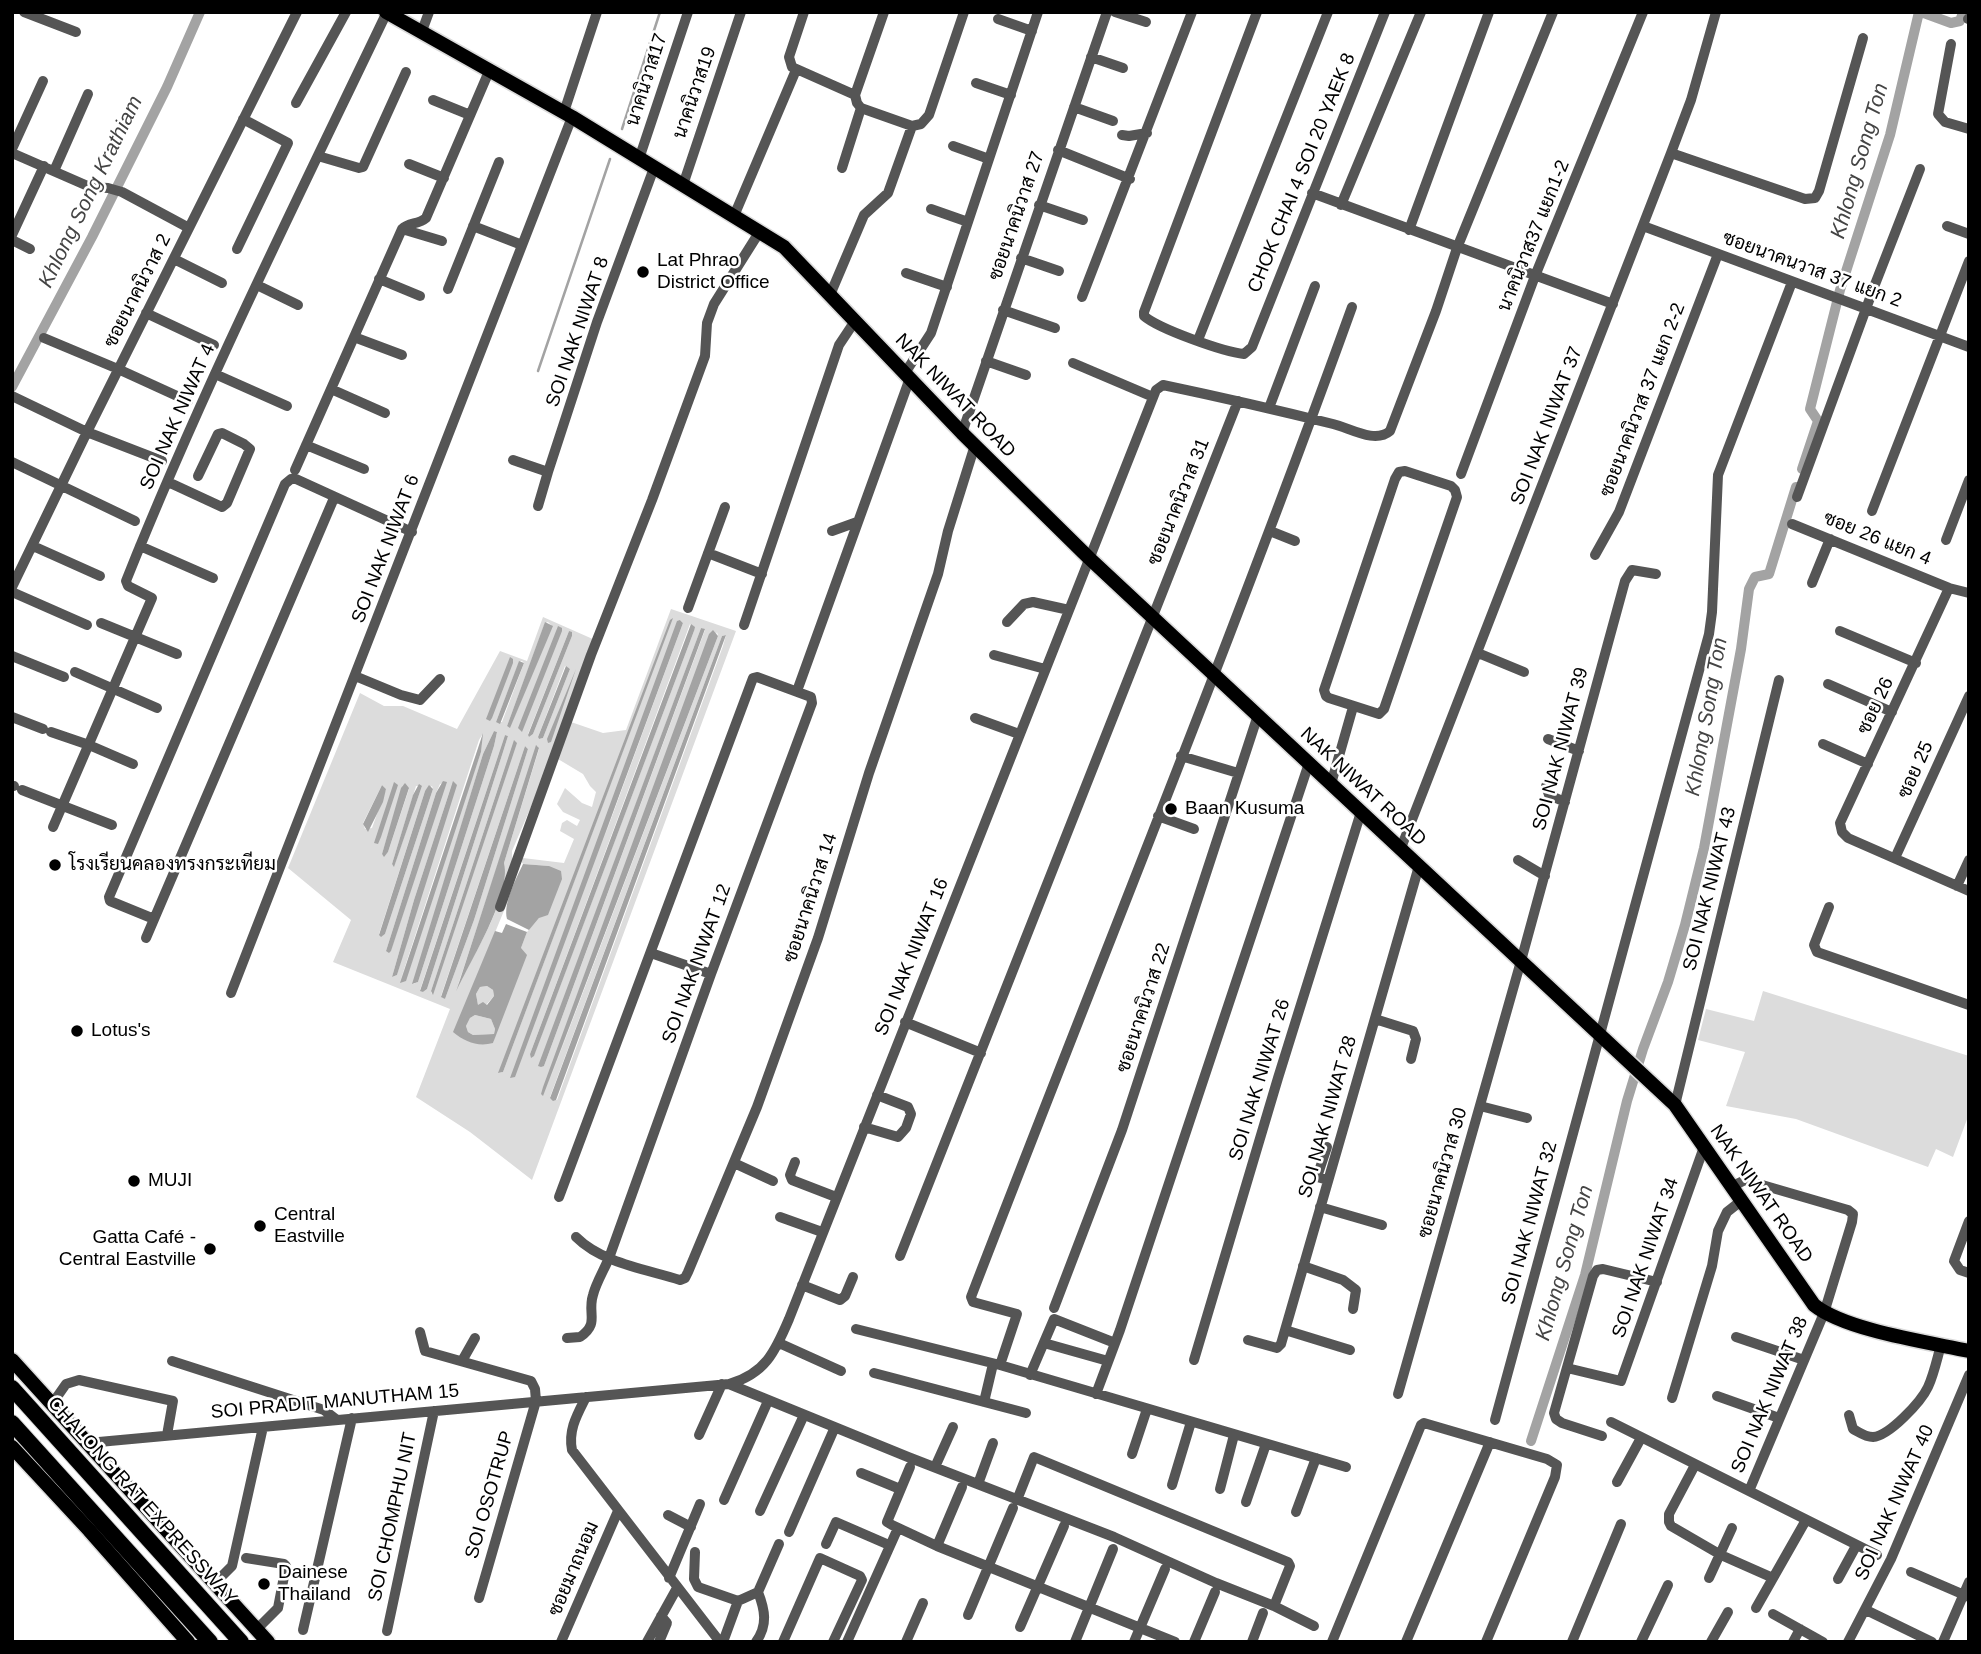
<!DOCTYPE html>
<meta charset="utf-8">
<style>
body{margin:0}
#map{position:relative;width:1981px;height:1654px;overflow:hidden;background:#fff;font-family:Helvetica,sans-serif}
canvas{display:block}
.frame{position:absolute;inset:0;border:14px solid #000;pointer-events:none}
</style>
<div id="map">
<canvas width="1981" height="1654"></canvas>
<div class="frame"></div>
</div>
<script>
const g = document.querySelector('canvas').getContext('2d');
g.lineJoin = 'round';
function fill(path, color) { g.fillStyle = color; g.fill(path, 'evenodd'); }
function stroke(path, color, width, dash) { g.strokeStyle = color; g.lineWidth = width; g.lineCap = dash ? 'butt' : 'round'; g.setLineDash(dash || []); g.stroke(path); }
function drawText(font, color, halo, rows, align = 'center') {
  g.font = font + ' Helvetica,Sarabun,sans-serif'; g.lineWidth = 5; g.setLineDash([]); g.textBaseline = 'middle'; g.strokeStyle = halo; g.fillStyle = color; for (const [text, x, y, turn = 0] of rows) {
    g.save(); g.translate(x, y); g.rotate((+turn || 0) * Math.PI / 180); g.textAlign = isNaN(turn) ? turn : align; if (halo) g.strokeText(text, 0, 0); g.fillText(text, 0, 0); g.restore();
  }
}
fill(new Path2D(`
 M671,609L736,631L532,1180L470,1132L416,1097L450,1009L333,962L351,920L288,868L360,693L384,706H403L457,729L500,651L527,661L543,617L595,640L551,760L512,851V874L508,901L454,1032L493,1043L521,948L527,932L539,918L549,866L523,864L521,861L523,858L564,863L574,839L560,831L562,823L567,820L577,826L580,820L563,812L557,804L565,788L582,803L592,807L596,792L590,786L583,774L558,759L571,722L603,733L626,730ZM672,619L503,1072L499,1073ZM680,620L683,623L604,838ZM548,622L552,626L510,727L507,726L545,623ZM690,624L694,627V631L534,1055L530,1054ZM701,628L705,630L544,1066H539ZM569,631L572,636L533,734L529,737L528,734ZM717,632L718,636L549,1082ZM726,635L723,646L557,1100L550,1097L722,636ZM522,661L524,663L502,722H496L519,662ZM565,666L570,669L543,738L539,739L538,737ZM494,731L497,732L494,746L418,982L413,984L483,754ZM482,735L481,752L400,982L479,740ZM505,735L508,736L503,752L427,989L423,992L420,990ZM514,740L432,994L431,991ZM525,746L528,749L474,920L445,999L441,996ZM537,746L539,749L504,863C512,895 473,956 458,985ZM453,781L397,975L392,977L414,900ZM446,782L391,950L386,951L436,793L440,784ZM382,785L386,789L372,828L365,829L363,823ZM403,785L409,789L388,852L384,856L382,854ZM416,786H422L394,866L392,864ZM432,786L433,789L385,934L382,936L379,934L425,791Z
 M487,986L493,990L494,996L486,1005H478L476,994L480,987Z
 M1763,991L1969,1056V1114L1953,1157L1936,1149L1928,1167L1796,1119L1726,1106L1745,1052L1698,1040L1706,1009L1754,1021Z
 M475,1015L491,1019L495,1029L494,1034L473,1035L468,1032L466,1026L470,1018Z`), '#dcdcdc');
fill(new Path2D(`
 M673,618L503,1072L498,1073L670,620Z
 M680,620L683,623L515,1077L510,1078L677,621Z
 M545,622L553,626L510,728L507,726Z
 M691,624L695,627L694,631L534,1056L531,1058L530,1054Z
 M558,626L562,628V631L522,732L518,728Z
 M701,628L705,629L544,1066L541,1067L538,1066Z
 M713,630L718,636L543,1096L541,1094L543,1087L709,634Z
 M569,631L572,632V636L533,734L529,737L528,735Z
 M726,635L556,1100L553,1101L550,1098L722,636Z
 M510,657L513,659V663L492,718L490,721L486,719Z
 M519,661L524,663L500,724L496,722Z
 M566,666L570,669L543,738L539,739L538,737Z
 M576,669L551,742L548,743L547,739Z
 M494,731L497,732L494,746L418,982L412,984L483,754Z
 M483,733L481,752L406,981L400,983Z
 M505,735L508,736L503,752L427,989L423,992L420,991Z
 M514,740L517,743L433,995L431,991Z
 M536,745L539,748L504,863C512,895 470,961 456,992Z
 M525,746L528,749L474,920L445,999L441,997Z
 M443,781L447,782L391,951L389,953L386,951L436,793Z
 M453,781L457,785L397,975L392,977L414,900Z
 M394,782L398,785L381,837L378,844L374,843Z
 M405,783L409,788L388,852L384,857L382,854L401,788Z
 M419,784L422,786L394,867L392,864L413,795Z
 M382,785L386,789L383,802L368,832L363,824Z
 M429,785L433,789L385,934L381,937L379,935L425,791Z
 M523,864L549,866L561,871L562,879L548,915L539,918L529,930L507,919C503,903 516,879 523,864Z
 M506,924L527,932L521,948L527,955L493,1043C478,1047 465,1042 453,1032L495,931L502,933ZM487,986L493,990L494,996L487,1005L483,1002L478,1005L476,994L480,987ZM475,1015L491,1019L495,1029L494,1034L473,1035L468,1032L466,1026L470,1018Z`), '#a3a3a3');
stroke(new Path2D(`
 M622,129L660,12
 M538,371L610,159`), '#a3a3a3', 2.5);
stroke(new Path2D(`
 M1921,12L1951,23L1960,21L1963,12
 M12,387L92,237L167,87L200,12
 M1802,469L1818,421L1810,409L1840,290L1890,135L1919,12
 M1531,1441L1585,1275L1627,1101L1643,1049L1668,982L1685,925L1704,848L1741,649L1749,589L1755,577L1769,574L1796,487`), '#a3a3a3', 10);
const major = new Path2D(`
 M386,12L572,117L784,247L962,433L1089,558L1675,1105L1814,1305C1845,1330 1927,1342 1969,1351
 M12,1360L268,1642
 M12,1447L89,1530L188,1642`);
const highway = new Path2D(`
 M12,1388L241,1642
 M12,1423L210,1642`);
stroke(major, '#dbdbdb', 17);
stroke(highway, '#dbdbdb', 18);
stroke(new Path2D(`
 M24,12L76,32
 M804,12L789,57L792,67L855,95L857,103L861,108L912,126L921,124L929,115L964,12
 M1115,12L1146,22
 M1257,12L1144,312V316C1159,329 1224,352 1244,354L1252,347L1385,12
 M998,19L1032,31
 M1968,19L1969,18
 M422,31L429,12
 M1951,44L1938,114L1945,122L1969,129
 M1091,57L1123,68
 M976,83L1011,95
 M855,95L884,12
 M433,100L470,115
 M296,103L346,12
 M1074,107L1113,121
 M564,112L597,12
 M1122,135L1129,136L1147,133
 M953,146L989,159
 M12,149L43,81
 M1058,150L1130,179
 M12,153L90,187L108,188L122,192L189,228
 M1671,153L1805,199L1815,198L1819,191L1863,38
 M318,156L359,168L363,167L406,72
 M639,159L688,12
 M409,164L444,178
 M842,168L861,108
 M54,171L88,94
 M683,185L741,12
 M1312,193L1613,304
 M1039,205L1083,220
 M1341,205L1421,12
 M931,209L968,222
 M734,216L796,70
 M473,226L522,245
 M1643,226L1969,347
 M1947,226L1969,234
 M402,229L442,241
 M1409,230L1489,12
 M12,235L44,166
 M12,240L30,249
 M237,249L288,143L243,119
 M1021,258L1059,271
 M174,259L222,283
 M906,273L947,287
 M379,279L420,296
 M257,285L298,305
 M448,289L499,162
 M830,295L864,215L888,193L912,126
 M1082,297L1192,12
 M1003,310L1055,328
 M146,313L214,345
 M354,337L402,355
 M44,338L118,369L188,401
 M1198,340L1328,12
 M986,361L1026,375
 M1073,363L1153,397
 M905,373L931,333L1038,12
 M215,374L287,406
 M331,389L385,413
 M12,396L87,432L162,461
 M1269,408L1315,286
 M962,433L1107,12
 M306,445L364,469
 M513,460L548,472L597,322L654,168
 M12,462L135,521
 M295,470L402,229C409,222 418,225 426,218L490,69
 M1405,471L1451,486L1455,490L1457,497L1384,709L1379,714L1329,698L1326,696L1324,690L1395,479L1399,472Z
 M1461,474L1535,276L1643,12
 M168,482L222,507L227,503L250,449L244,444L222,433L218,434L198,476
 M1797,497L1874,287L1920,169
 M538,506L548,472
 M1872,511L1969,261
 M1792,524L1949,588L1969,593
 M832,531L857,522
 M1270,531L1295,541
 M1946,540L1969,480
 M33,546L100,576
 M140,546L213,578
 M708,553L762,574
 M1595,555L1619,512L1718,254
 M1812,583L1830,539
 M12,587L87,432L297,12
 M1949,588L1840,823L1842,832L1848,838L1969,891
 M12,592L87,625
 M688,608L725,507
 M1007,622L1024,604L1033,602L1069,610
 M101,623L177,654
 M744,625L839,345L855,321
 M1840,631L1916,663
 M1478,653L1524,672
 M994,655L1045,669
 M12,656L64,677
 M75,672L157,708
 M355,676L401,695L420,700L440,679
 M1828,684L1892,712
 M797,691L910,378
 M12,717L43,729
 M975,718L1019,734
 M51,732L89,745L133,764
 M1548,739L1579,751
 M1823,744L1868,764
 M1181,756L1238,773
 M1331,784L1353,707
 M12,786H14
 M1546,786L1549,795L1565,802
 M22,790L112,825
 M1158,816L1194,829
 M53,827L152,598L128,586L126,581C203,388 297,200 387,12
 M1401,848L1671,153L1691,100L1716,12
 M1895,858L1969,696
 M1518,860L1545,876
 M1957,886L1969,860
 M500,907L591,655L652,500L705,356L707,323L714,304L760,231
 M1829,907L1814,945L1817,952L1969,1005
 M154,919L110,901L109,897L285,484L291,479H296L412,532
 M146,938L334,498
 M651,953L711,974
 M231,993L572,117
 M1375,1019L1413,1031L1416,1039L1411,1059
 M905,1022L981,1053
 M1675,1105L1779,680
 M1480,1106L1527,1118
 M864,1127L898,1137L906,1128L911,1114L908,1107L877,1095
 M1327,1147L1317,1177L1328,1180
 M795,1162L790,1175L792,1180L836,1197
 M734,1163L773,1181
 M1731,1187L1745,1180L1848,1210L1853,1214L1852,1222L1824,1313L1749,1491
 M559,1197L753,678L757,677L811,697L812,703L711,974L609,1258C604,1270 596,1283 593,1295C587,1314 600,1323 580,1337L567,1338
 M1320,1207L1382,1225
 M780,1217L822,1232
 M1969,1221L1954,1261L1960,1270L1969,1273
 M576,1237C602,1263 645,1269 680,1280L685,1278L688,1272L757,1107L818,938L869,773L938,574L948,531L975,445
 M900,1256L1238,401
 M1303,1266L1343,1280L1356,1290L1353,1309
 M802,1285L840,1300L845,1296L853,1277
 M1054,1308L1122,1130L1258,715
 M856,1329L1000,1365L1346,1467
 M1285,1330L1350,1350
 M420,1332L425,1351L531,1381L535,1389L536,1401L479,1598
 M1736,1337L1804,1360
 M1248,1340L1277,1348L1281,1344L1419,866
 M779,1343L841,1371
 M1044,1343L1108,1361
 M1194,1360L1278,1078L1361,812
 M172,1361L324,1410L337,1420
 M462,1361L475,1338
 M1000,1365L1017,1314L973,1302L971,1297C1098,967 1232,640 1352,307
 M1567,1368L1621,1381L1704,1147
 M874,1373L1026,1413
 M1030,1375L1054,1319L1115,1343
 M729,1384L908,1457L1114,1537L1216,1583L1274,1606L1290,1566L1288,1562L1034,1457L1017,1500
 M1096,1394L1120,1330L1309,763
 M1398,1394L1521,961L1625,581L1632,570L1656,574
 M1717,1396L1779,1418
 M586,1397C577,1415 568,1430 572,1450L720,1642
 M1672,1398L1712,1266L1718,1231L1727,1212L1741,1201
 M984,1402L993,1364
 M52,1404L66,1384L79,1380L173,1401L167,1435
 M1849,1415L1853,1429C1859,1432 1865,1437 1873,1437C1889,1436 1921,1402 1928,1387C1934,1374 1937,1359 1941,1345
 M1495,1420L1709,634L1712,612L1718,475L1792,282
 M1611,1422L1877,1555
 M699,1435L722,1384
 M1602,1436L1562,1423L1556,1419L1554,1413L1593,1276L1597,1270L1603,1269L1657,1282
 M88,1443L729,1384C765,1374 775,1352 789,1319L1156,390L1163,385C1220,397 1277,410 1333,424C1350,428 1375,444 1390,431L1436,311L1457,248L1553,12
 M1132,1454L1147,1409
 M1695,1465L1669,1514V1522L1671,1526L1721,1555L1773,1578
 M910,1467L887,1522L892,1525L937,1546L1175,1642
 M935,1467L953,1427
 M861,1473L900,1489
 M1617,1482L1641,1438
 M978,1484L993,1443
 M1172,1485L1191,1422
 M1220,1489L1234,1435
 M724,1500L768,1401
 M1246,1502L1266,1444
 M760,1511L804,1415
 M1296,1512L1316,1458
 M668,1515L691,1527
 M789,1532L835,1427
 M826,1544L836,1522L889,1545
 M937,1546L962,1487
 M695,1552L694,1579L698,1587L738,1601
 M246,1558L284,1564L286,1566L278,1608L257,1629
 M1911,1572L1969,1597
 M669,1578L700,1504
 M1709,1578L1732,1528
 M1838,1579L1856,1546
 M214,1584L232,1566L263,1427
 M1274,1606L1314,1626
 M1756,1608L1806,1520
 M1866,1610L1932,1642
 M1773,1614L1823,1642
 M968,1615L1013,1508
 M1020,1627L1064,1526
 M303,1630L352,1418
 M387,1631L434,1411
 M561,1642L618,1511
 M647,1642L677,1588
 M659,1642L667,1623L661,1616
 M723,1642L738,1601L758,1592L779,1544
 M756,1642C768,1625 765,1610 758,1592
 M783,1642L820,1558L860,1576L862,1580L833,1642
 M847,1642L898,1528
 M906,1642L923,1603
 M1075,1642L1113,1549
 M1134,1642L1165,1569
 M1194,1642L1215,1592
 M1252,1642L1263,1613
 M1332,1642L1421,1425L1424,1423L1547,1459L1557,1465L1555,1477L1486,1642
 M1406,1642L1490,1442
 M1572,1642L1621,1524
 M1641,1642L1668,1585
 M1711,1642L1728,1612
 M1793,1642L1800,1629
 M1848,1642L1891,1559L1969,1375
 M1943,1642L1969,1582`), '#555', 10);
stroke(major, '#000', 14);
stroke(highway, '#000', 16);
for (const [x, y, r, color] of [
 [643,272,7,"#000"],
 [1171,809,7,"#000"],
 [55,865,7,"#000"],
 [77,1031,7,"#000"],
 [134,1181,7,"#000"],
 [260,1226,7,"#000"],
 [210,1249,7,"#000"],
 [264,1584,7,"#000"]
]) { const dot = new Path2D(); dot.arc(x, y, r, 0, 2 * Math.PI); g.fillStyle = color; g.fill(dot); stroke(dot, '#fff', 2.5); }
drawText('19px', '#000', '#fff', [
 ["นาคนิวาส17",647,80,-72],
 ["นาคนิวาส19",695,93,-71],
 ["CHOK CHAI 4 SOI 20 YAEK 8",1302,173,-68],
 ["ซอยนาคนิวาส 27",1017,216,-71],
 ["นาคนิวาส37 แยก1-2",1534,236,-68],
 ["ซอยนาคนวาส 37 แยก 2",1812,270,20],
 ["ซอยนาคนิวาส 2",138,291,-63],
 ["SOI NAK NIWAT 8",578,332,-71],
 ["NAK NIWAT ROAD",955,396,46],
 ["ซอยนาคนิวาส 37 แยก 2-2",1643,400,-69],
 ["SOI NAK NIWAT 4",178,417,-66],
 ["SOI NAK NIWAT 37",1547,426,-69],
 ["ซอยนาคนิวาส 31",1179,502,-68],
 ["ซอย 26 แยก 4",1877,539,22],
 ["SOI NAK NIWAT 6",386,549,-69],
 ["ซอย 26",1876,706,-65],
 ["SOI NAK NIWAT 39",1561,749,-75],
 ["ซอย 25",1916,770,-66],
 ["NAK NIWAT ROAD",1363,787,43],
 ["SOI NAK NIWAT 43",1710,889,-76],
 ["ซอยนาคนิวาส 14",811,898,-72],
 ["SOI NAK NIWAT 16",912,957,-68],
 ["SOI NAK NIWAT 12",697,964,-70],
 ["ซอยนาคนิวาส 22",1144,1008,-72],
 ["SOI NAK NIWAT 26",1260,1080,-73],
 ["SOI NAK NIWAT 28",1328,1117,-74],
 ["ซอยนาคนิวาส 30",1443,1173,-74],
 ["NAK NIWAT ROAD",1761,1194,55],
 ["SOI NAK NIWAT 32",1530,1223,-75],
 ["SOI NAK NIWAT 34",1646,1258,-71],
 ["SOI NAK NIWAT 38",1770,1395,-67],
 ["SOI PRADIT MANUTHAM 15",335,1402,-5],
 ["SOI OSOTRUP",490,1495,-74],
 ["CHALONG RAT EXPRESSWAY",142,1501,48],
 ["SOI NAK NIWAT 40",1895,1503,-66],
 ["SOI CHOMPHU NIT",393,1517,-78],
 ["ซอยมาถนอม",574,1569,-67]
]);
drawText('19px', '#000', '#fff', [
 ["Lat Phrao",657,261],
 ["District Office",657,283],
 ["Baan Kusuma",1185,809],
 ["โรงเรียนคลองทรงกระเทียม",69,865],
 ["Lotus's",91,1031],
 ["MUJI",148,1181],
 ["Central",274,1215],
 ["Eastville",274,1237],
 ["Gatta Café -",196,1238,"right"],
 ["Central Eastville",196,1260,"right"],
 ["Dainese",278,1573],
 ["Thailand",278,1595]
], 'left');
drawText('italic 21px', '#444', '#fff', [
 ["Khlong Song Ton",1860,161,-74],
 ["Khlong Song Krathiam",91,192,-64],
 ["Khlong Song Ton",1707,717,-80],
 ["Khlong Song Ton",1565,1263,-74]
]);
</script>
